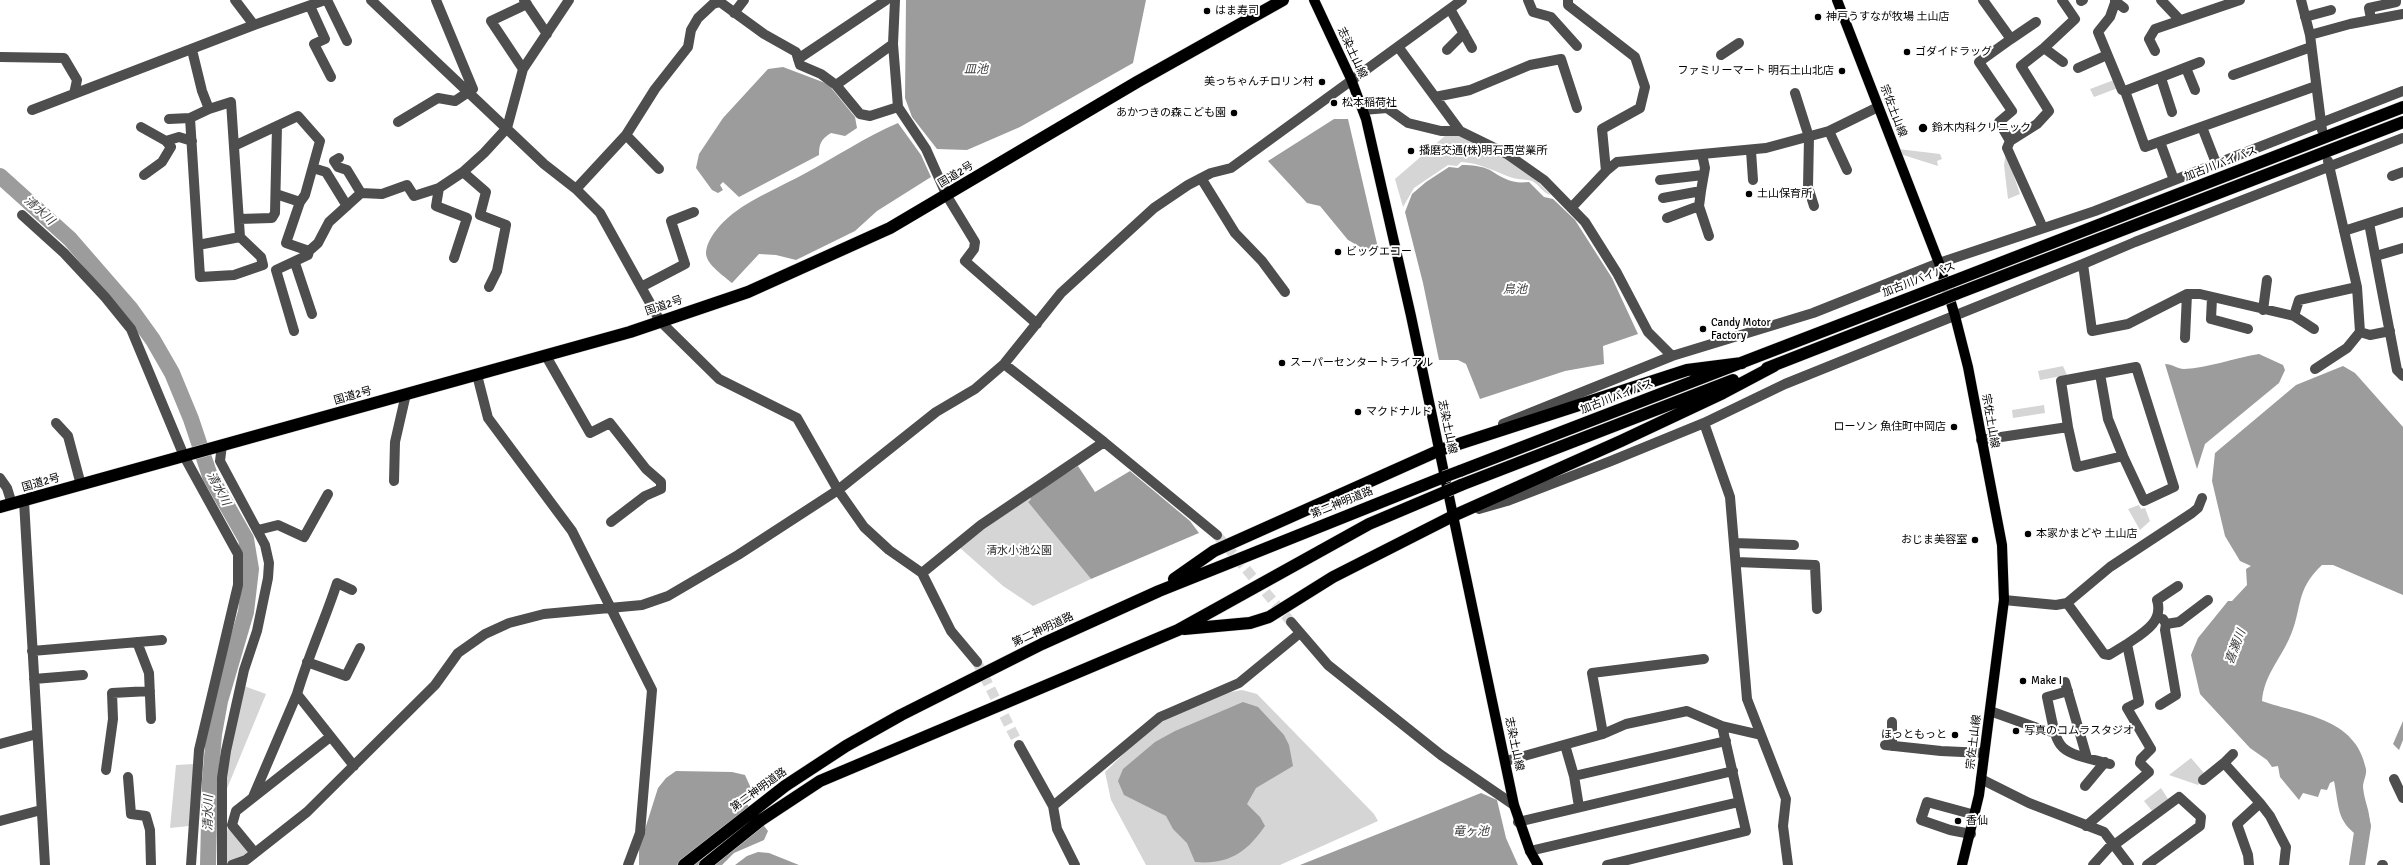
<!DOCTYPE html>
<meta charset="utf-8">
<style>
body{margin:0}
canvas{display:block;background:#fff}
</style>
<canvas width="2403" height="865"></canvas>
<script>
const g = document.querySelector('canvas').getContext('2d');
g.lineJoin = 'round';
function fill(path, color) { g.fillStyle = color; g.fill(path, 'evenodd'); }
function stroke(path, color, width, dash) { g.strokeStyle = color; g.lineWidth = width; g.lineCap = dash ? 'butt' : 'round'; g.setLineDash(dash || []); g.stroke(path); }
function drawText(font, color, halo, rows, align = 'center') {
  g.font = font + ' Signika,"Noto Sans JP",sans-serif'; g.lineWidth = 4; g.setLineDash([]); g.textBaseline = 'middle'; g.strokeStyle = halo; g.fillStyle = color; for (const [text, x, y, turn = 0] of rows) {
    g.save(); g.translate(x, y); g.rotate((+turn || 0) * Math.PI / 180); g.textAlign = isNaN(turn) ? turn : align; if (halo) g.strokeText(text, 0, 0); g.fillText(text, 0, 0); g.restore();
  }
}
fill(new Path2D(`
 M2114,80L2118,88L2094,97L2090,89Z
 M1459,134L1505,156L1526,170L1551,195C1542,193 1540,185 1532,181C1527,179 1519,180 1513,178C1495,172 1481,163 1461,162L1457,166L1448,165L1414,188L1403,207L1395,179L1446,135Z
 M1898,149L1940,154L1942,159L1937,161L1938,166L1900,154Z
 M2006,152L2020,194L2008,199L2004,165Z
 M2063,366L2067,375L2040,380L2038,371Z
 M2044,405L2045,413L2013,418L2012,410Z
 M1029,497L1031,499L1028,502L1091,579L1033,606L1003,586L959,547Z
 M2139,505L2141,509L2145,508L2150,521L2140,530L2128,509Z
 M244,686L266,694L226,791L230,745Z
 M1242,690L1257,694L1374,814L1378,821L1280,865H1146L1111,800L1105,772C1120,758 1135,741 1152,729C1177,710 1212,695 1242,690Z
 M2191,758L2204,773L2203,780L2198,785L2169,775Z
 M194,764L189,826L170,828L176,765Z
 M2161,788L2168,799L2152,811L2144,801Z
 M228,827L248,851L246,855L224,864L223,853Z`), '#d5d5d5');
fill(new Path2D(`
 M906,0H1146L1133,63L1020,127L967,150L937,149L912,117L905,98Z
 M783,67L828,84L855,117L857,128L845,136L831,133C821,139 819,144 819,155L739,197L723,182L720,185L723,190L718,193L712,190L696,168L699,154L723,118L768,69Z
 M1334,119H1348L1378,248L1376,251L1371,253L1348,240L1320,206L1307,203L1268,161Z
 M898,123L921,155L931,177L877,211L855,231L796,260L776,255L759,254L732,283C724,276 707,265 706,254C706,238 724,220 735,212C753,198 784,185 804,174C836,157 865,137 898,123Z
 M1462,165C1471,165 1482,166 1490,170C1504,179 1512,184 1529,182L1544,197L1553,199L1575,220L1612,278L1638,334L1603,346L1604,364L1565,371L1480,399L1466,364L1458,360H1439L1423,283L1405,212L1412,194L1426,182L1449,167L1458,168Z
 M2259,354L2283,365L2285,370L2279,383L2205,444L2197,469L2165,364C2172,364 2178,369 2184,369C2209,368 2233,358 2259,354Z
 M2343,366L2355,373L2403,427V595L2333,565H2322C2294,591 2303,610 2289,639C2279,661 2264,676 2262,701C2301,715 2356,717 2366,769C2367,775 2363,781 2363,787C2365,808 2376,819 2365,841C2336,822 2340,812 2334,781L2330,783L2327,790L2321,789L2318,797L2303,793L2299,800L2280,777L2278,766L2272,767L2267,760L2250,748L2200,694L2191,655L2198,638L2228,601H2232L2247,585L2246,569L2251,566L2240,561L2225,536L2212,481L2215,453L2296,385Z
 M1078,466L1095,492L1130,471L1190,521L1199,533L1091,579L1028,502L1031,499L1029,497Z
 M1243,702L1258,707L1284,735L1289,745L1293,766L1256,788L1247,804L1260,817L1265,826C1247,852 1229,865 1195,862L1187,843L1173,829L1166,816L1124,795L1118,781L1123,769L1155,742L1175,731Z
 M2403,721V740L2399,750L2393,744Z
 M676,771L732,772L745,775L754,795L746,803L768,831L764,840L734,853L722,865H639V848L658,788L666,778Z
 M1481,793L1497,800L1506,838L1518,865H1300Z
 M758,852L769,853L799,865H735L747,856Z`), '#9c9c9c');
stroke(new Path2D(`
 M0,176L70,239L130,308L153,340L172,373L191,419L210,476L246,539L251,569L246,612L220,701L214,734L210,781L208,865
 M2357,865L2363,826L2361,818`), '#9c9c9c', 16);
stroke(new Path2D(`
 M1217,535L1291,622
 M977,662L1019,745`), '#d9d9d9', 10, [10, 5]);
const major = new Path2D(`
 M1314,0L1351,79L1366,119L1411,316L1514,805L1530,851L1538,865
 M1837,0L1939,263L1955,316L1968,367L2002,545L2004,600L1979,795L1962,865`);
const highway = new Path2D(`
 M1951,282L2403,107
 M1956,294L2403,122
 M1767,368L1941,300
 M1460,471L1938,287
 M1461,485L1733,380
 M0,507L630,332L748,292L890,228L1137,82L1283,0
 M1174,579L1214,551L1440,450L1687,370L1742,363
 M1184,629L1250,623L1269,617L1333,577L1453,516L1621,441L1723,393L1774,366
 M684,865L785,786L846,746L901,715L1042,644L1159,591L1444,477
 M705,865L761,820L820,781L1178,630L1369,524L1447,491`);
stroke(major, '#dbdbdb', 11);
stroke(highway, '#dbdbdb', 13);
stroke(new Path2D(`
 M235,0L254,25
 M327,0L347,41
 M371,0L544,164L576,189L600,213L660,321L719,379L797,418L838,490L864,527L889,550L922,573L951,631L977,662
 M524,0L547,34
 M895,0L893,44L898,107L926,149L947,196L975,242L974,249L965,261L1037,324
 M1528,0L1533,12L1551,17L1577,46
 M1568,0V5L1635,57L1645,87L1640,108L1602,129L1606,171L1572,207
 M1983,0L2011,39L1979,62L2012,111L1999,122L2010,141L2007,148L2043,228
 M2116,0L2110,17L2098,32L2122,90L2125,91L2145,147L2316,86
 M2161,0L2179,19
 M2301,0L2310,35L2322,130
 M2081,1L2083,0
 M2115,1L2124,8
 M310,6L325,39L314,44L331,77
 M1450,9L1472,48
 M734,13L744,0
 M2305,17L2331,10
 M2371,19L2369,8L2396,2V0
 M2310,35L2350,24L2403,14
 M2011,39L2036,22
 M1399,48L1460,131
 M2044,48L2063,62
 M1447,50L1464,33
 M2155,51L2149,39L2155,29L2240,0
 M1721,55L1739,43
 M0,57L64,58L77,80L74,94
 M798,59L886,0
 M2078,68L2107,55
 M2186,68L2195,90
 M523,69L491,21L527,4
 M2233,75L2311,47
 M2161,78L2172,112
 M836,85L893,44
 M2125,91L2200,62
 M1795,93L1809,137L1808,187L1814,206
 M1435,97L1470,90L1530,65L1561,59L1577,108
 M32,110L254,25L325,0
 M1363,110L1387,108L1408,123L1441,131H1460L1507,154L1544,180L1585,222L1617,273L1648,332L1672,356
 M190,118L200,277L234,275L263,265L261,257L240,237L231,102L209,109
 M169,119L190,118L209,109L202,91L192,50
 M398,122L438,98L455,101L473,89L436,0
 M141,127L166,141L179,137L192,141
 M2202,127L2216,163
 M1829,131L1847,170
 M626,135L659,169
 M2010,141L2037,124L2049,111L2021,66L2044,48L2075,19L2062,0
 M2160,142L2174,180
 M234,146L298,116L320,141L305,195L300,202L276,194
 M1751,151L1753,180
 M339,158L334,161L338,167L347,170L361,193
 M313,168L326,172L347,206
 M1606,171L1617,162L1766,148L1829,131L1878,107
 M463,172L486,192L480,215L506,225L497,271L489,287
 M144,175L162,162L171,147L166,141
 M2392,176L2403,172
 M1201,178L1235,233L1262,261L1285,292
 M1660,180L1703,175
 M439,188L436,206L467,218L454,258
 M576,189L626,135L655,89L688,47L691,30L698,18L713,4L720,2L764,34L796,52L800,65L821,74L836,85L860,114L870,116L898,107
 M1663,198L1701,191L1705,168L1702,154
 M300,202L286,243L309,251
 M1699,206L1709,236
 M22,215L64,253L105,297L131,329L184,456L238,554V585L199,750L191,865
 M1667,218L1699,206L1701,191
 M239,219L272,218L275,213L277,126
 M2369,223L2397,370L2403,376
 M2344,231L2403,212
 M198,245L240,237
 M2376,256L2403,248
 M295,263L312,314
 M2083,264L2092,331L2128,324L2187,294H2200L2294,316L2314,329
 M641,287L685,264L671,221L694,212
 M2212,298L2211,319L2248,329
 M2263,310L2267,280
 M2294,316L2299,300L2357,287
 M294,331L276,270L308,255L309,251L318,243L329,222L361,193L382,194L407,185L414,196L439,188L463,172L484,153L507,128L523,69L569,0
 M2360,332L2370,335L2390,331
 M2185,338L2187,294
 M546,356L590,433L610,423L646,469L661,482V489L645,496L611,522
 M1004,364L1104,442L1217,535
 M2315,369L2347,348L2360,332L2357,287L2328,161
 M2100,374L2108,419L2123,456
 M477,375L488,418L572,531L652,690L640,833L628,865
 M56,423L68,436L81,485
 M1704,423L1730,497L1747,699L1786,799L1783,826L1788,865
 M1503,424L1672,356L1813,313L1939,263L2095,211L2403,91
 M1981,440L2068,427L2061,381L2136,367L2174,487L2144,501L2123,456L2077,467L2068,427
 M0,478L7,488L12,504
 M394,481L395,442L406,394
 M24,501L45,865
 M1479,509L1507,501L1611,461L1704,423L1785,384L2083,264L2135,242L2403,138
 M258,530L278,525L304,537L328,494
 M1734,543L1794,545
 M1736,562L1815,565L1817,609
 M922,573L981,525L1104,442
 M2004,600L2056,605L2067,603L2104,654L2109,655L2127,644L2139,702L2127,708L2151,749L2141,759L2140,763L2149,772L2086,826
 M2067,603L2110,567L2192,513L2198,508L2202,498
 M2163,619L2166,624L2179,622L2208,600
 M1291,622L1328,665L1441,755L1514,805
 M137,642L149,673L151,719
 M2127,644C2143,633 2164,622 2157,600L2178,586
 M32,651L162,640
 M307,662L346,676L360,648
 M34,679L83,675
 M2065,682L2087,758
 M2068,691L2047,697C2059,753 2053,750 2110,764
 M297,694C308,656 325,620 337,583L352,590
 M2160,705L2176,695L2165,630L2166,624
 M1990,711L2043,730L2054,732
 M1603,734L1592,673L1704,659
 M0,744L37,734
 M1019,745L1053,806L1057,829L1075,865
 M1565,745L1574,776L1579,807
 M1885,745L1941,751L1984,753
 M1892,746V722
 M1506,761L1603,734L1626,724L1687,711L1722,726L1761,735
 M2224,763L2233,754
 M106,770L113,719L112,693L150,691
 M1574,776L1726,741
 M128,777L131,814L146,816L150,830L151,865
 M1981,779L2029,803L2104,832L2129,865
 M2394,779L2403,798
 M2203,780L2224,763L2260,803L2237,824L2248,855L2249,865
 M2085,786L2105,762
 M253,797L297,694L354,766
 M2260,803L2270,816L2286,847L2284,865
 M1053,806L1160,717L1239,683L1300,633
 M0,821L41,810
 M1518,822L1733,771
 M1971,834L1950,830L1921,820L1927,802L1975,815
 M2114,845L2179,797L2201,817L2200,826L2147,865
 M1530,851L1739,802
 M255,853L232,825L236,811L330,737
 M222,865V778L226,751L244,670L257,631L268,578L269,563L265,545L220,461L222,445
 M232,865L246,860L307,812L435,685L458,653L485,634L509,623L544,614L642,605L668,596L738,555L838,490L936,412L975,389L1004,364L1061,293L1154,208L1188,185L1211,173L1231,168L1462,0
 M1607,865L1746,831L1722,726
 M2093,865L2113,843
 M2382,865H2383`), '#4e4e4e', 10);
stroke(major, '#000', 10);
stroke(highway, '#000', 12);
const highwayBridge = new Path2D(`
 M1938,287L1951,282
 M1941,300L1956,294
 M1444,477L1460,471
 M1447,491L1461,485`);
stroke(highwayBridge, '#dbdbdb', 13, []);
stroke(highwayBridge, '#000', 12);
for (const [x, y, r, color] of [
 [1207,11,4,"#000"],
 [1818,17,4,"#000"],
 [1907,52,4,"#000"],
 [1842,71,4,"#000"],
 [1322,82,4,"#000"],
 [1334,103,4,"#000"],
 [1234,113,4,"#000"],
 [1923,128,5,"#000"],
 [1411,151,4,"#000"],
 [1749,194,4,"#000"],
 [1338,252,4,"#000"],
 [1703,329,4,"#000"],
 [1282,363,4,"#000"],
 [1358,412,4,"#000"],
 [1954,427,4,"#000"],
 [2028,534,4,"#000"],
 [1975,540,4,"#000"],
 [2023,681,4,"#000"],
 [2016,731,4,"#000"],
 [1955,735,4,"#000"],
 [1958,821,4,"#000"]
]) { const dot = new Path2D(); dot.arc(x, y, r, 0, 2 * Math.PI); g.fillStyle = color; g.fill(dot); stroke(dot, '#fff', 1.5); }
drawText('11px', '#000', '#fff', [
 ["はま寿司",1215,11],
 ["神戸うすなが牧場 土山店",1826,17],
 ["ゴダイドラッグ",1915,52],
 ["ファミリーマート 明石土山北店",1834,71,"right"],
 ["美っちゃんチロリン村",1314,82,"right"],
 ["松本稲荷社",1342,103],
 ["あかつきの森こども園",1226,113,"right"],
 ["鈴木内科クリニック",1932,128],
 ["播磨交通(株)明石西営業所",1419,151],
 ["土山保育所",1757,194],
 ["ビッグエコー",1346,252],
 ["Candy Motor",1711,323],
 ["Factory",1711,336],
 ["スーパーセンタートライアル",1290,363],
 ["マクドナルド",1366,412],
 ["ローソン 魚住町中岡店",1946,427,"right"],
 ["本家かまどや 土山店",2036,534],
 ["おじま美容室",1967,540,"right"],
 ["Make I",2031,681],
 ["写真のコムラスタジオ",2024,731],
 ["ほっともっと",1947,735,"right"],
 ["香仙",1966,821]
], 'left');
drawText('11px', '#000', '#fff', [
 ["志染土山線",1352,53,65],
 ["宗佐土山線",1893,111,69],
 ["加古川バイパス",2221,164,-21],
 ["国道2号",956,175,-31],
 ["加古川バイパス",1919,280,-21],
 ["国道2号",664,306,-19],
 ["国道2号",353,396,-16],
 ["加古川バイパス",1617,397,-21],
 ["宗佐土山線",1990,421,80],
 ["志染土山線",1447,427,78],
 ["国道2号",41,483,-16],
 ["第二神明道路",1342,503,-22],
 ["第二神明道路",1043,630,-25],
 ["宗佐土山線",1974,742,-83],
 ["志染土山線",1514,744,78],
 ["第二神明道路",759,790,-36]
]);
drawText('11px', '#2c2c2c', '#fff', [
 ["清水小池公園",1019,551]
]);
drawText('italic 12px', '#3d3d3d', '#fff', [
 ["皿池",976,70],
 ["清水川",39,211,42],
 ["鳥池",1515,290],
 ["清水川",218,489,62],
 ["喜瀬川",2236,647,-69],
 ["清水川",209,813,-89],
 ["竜ヶ池",1471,832]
]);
</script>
